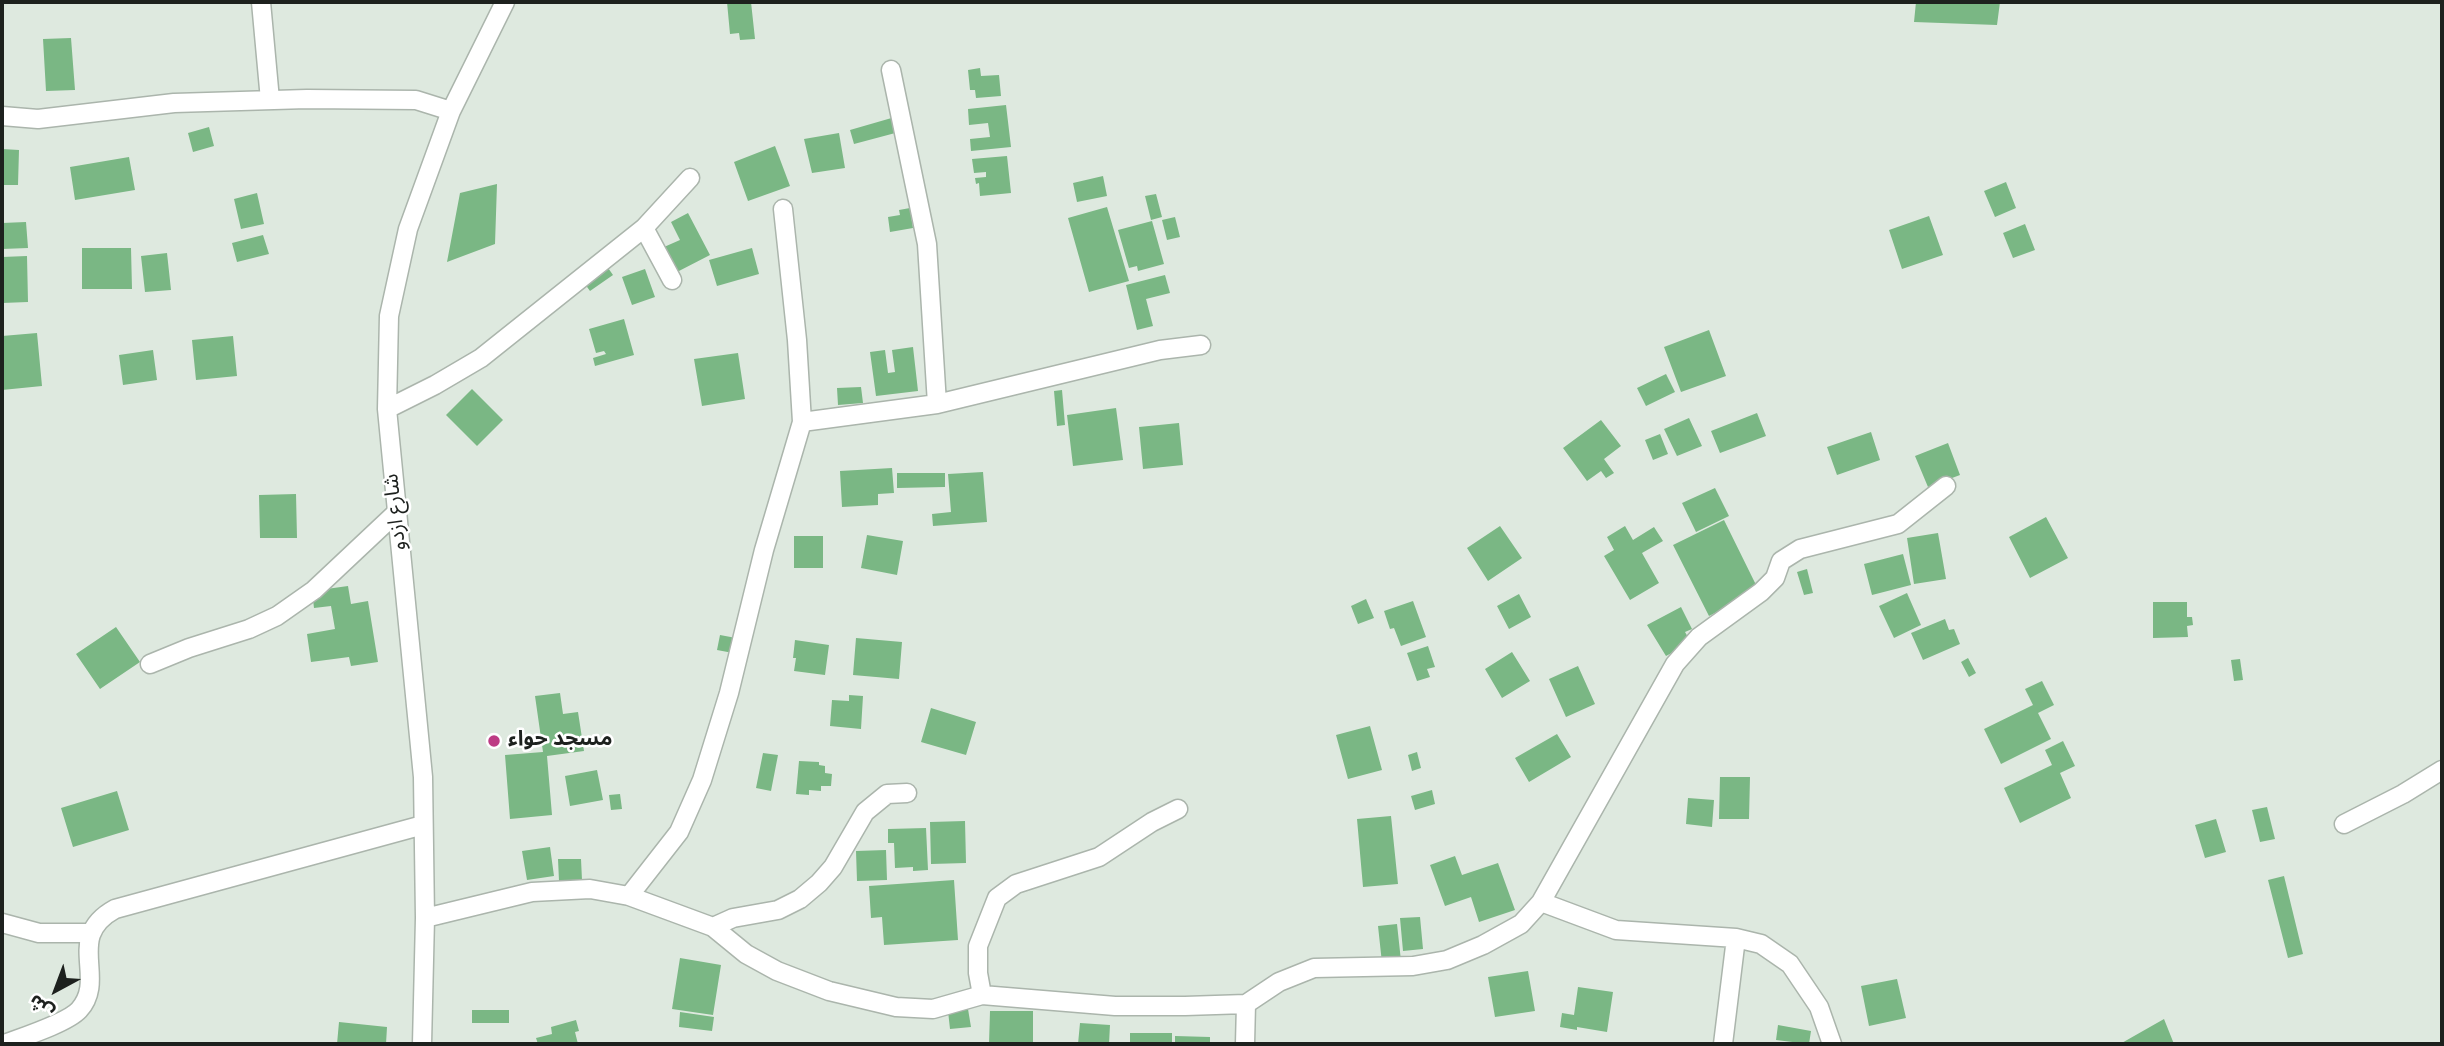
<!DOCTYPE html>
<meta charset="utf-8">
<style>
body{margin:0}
#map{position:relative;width:2444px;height:1046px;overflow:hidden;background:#dee9df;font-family:Overpass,"Noto Sans Arabic",sans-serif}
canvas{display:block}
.frame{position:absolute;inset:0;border:4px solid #1d211e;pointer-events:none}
.north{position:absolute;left:21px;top:955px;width:70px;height:70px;-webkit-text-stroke:5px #fff;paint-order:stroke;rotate:221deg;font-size:19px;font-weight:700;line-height:28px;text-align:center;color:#1d211e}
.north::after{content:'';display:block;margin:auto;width:24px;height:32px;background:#1d211e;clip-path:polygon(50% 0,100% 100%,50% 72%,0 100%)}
</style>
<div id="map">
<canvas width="2444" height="1046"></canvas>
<div class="frame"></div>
<div class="north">ش</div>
</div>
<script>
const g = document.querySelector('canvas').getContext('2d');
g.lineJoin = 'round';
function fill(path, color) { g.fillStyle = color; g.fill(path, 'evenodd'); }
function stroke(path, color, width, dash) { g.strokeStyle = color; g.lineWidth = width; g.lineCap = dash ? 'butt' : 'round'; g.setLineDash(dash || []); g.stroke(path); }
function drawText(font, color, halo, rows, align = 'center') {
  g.font = font + ' Overpass,"Noto Sans Arabic",sans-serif'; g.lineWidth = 5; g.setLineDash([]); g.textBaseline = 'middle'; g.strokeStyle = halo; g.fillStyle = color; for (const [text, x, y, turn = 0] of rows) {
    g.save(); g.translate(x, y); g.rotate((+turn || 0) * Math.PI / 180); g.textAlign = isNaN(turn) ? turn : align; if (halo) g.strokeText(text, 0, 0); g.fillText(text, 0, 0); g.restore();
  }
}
fill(new Path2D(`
 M727,2H751L755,39L740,40L739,33L730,34Z
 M1916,2H2000L1997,25L1914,22Z
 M71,38L75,90L46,91L43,39Z
 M980,68L981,76L999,75L1001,96L976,98L975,90H970L968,70Z
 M1006,105L1011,147L971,151L970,139L990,137L988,123L969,125L968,109Z
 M895,117L899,132L854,144L850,130Z
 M209,127L214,146L193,152L188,133Z
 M839,133L845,168L812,173L804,139Z
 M775,146L790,186L748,201L734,162Z
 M2,149L19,150L18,185H2Z
 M1007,156L1011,193L980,196L979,183L976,184L975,178L986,177V172L974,173L972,159Z
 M129,157L135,190L75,200L70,167Z
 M1103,176L1107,196L1077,202L1073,183Z
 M2006,182L2016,208L1995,217L1984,191Z
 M497,184L495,244L447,262L460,193Z
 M257,193L264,224L241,229L234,199Z
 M1156,194L1162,217L1151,220L1145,196Z
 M1107,207L1129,281L1089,292L1068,218Z
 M910,208L913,228L890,232L888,217L900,215L899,210Z
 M688,213L710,255L677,272L664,247L680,240L671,222Z
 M1929,216L1943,255L1902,269L1889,230Z
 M1175,217L1180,237L1167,240L1162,220Z
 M1152,221L1164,264L1138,271L1137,266L1129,268L1118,230Z
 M26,222L28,248L2,249V223Z
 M2025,224L2035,250L2013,258L2003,233Z
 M263,235L269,254L237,262L232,243Z
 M82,248H131L132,289H82Z
 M752,248L759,274L717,286L709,260Z
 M167,253L171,290L145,292L141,256Z
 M27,256L28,302L2,303V257Z
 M606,265L613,275L590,291L582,280Z
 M645,269L655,297L632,305L622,277Z
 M1165,275L1170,293L1146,299L1153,326L1137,330L1126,285Z
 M624,319L634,355L595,366L593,358L606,354L604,351L596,353L589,329Z
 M1709,330L1726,376L1681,392L1664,347Z
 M37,333L42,386L2,390V336Z
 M233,336L237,376L196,380L192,340Z
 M913,347L918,391L876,396L870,352L885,350L888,373L895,372L892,350Z
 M153,350L157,380L123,385L119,355Z
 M738,353L745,399L702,406L694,359Z
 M1666,374L1675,392L1646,406L1637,388Z
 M861,387L863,403L838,405L837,388Z
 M472,389L503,420L477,446L446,415Z
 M1062,390L1065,425L1057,426L1054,391Z
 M1116,408L1123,460L1073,466L1067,415Z
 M1757,413L1766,436L1720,453L1711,431Z
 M1689,418L1702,446L1677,456L1664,429Z
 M1601,420L1621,446L1604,459L1614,473L1606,478L1601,471L1587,481L1563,448Z
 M1179,423L1183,465L1143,469L1139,427Z
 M1871,432L1880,460L1837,475L1827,447Z
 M1660,434L1668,454L1653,460L1645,440Z
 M1948,443L1960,475L1928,487L1915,456Z
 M892,468L894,493L878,494V505L842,507L840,471Z
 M983,472L987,522L933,526L932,514L951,512L948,474Z
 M897,473H945V487L897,488Z
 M1715,488L1729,516L1696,532L1682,503Z
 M296,494L297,538H260L259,495Z
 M2046,517L2068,558L2030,578L2009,537Z
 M1724,520L1759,591L1709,616L1673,545Z
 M1500,526L1522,558L1488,581L1467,548Z
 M1625,526L1633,540L1654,527L1663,541L1642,553L1659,583L1630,600L1604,556L1614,550L1607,537Z
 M1938,533L1946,579L1914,584L1907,538Z
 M867,535L903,541L897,575L861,568Z
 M794,536H823V568H794Z
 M1903,554L1911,585L1872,595L1864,564Z
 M1807,569L1813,593L1804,595L1797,572Z
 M348,586L351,604L368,601L378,662L351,666L349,657L311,662L307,634L335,629L331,606L314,608L312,591Z
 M1907,593L1921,625L1894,638L1879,606Z
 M1519,594L1531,617L1509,629L1497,606Z
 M1366,599L1374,618L1358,624L1351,606Z
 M1413,601L1426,637L1401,646L1394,628L1390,629L1384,611Z
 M2153,602H2187V617H2192L2193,625L2187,626L2188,637L2153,638Z
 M1681,607L1692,629L1685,632L1689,639L1679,645L1681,648L1666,656L1647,625Z
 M1945,619L1949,630L1954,629L1960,644L1923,660L1911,633Z
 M116,627L140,662L100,689L76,654Z
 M720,635L736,638L733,653L717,650Z
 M856,638L902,642L899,679L853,675Z
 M795,640L829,645L825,675L794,671L796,658H793Z
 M1428,646L1435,667L1427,669L1430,677L1417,681L1407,653Z
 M1512,652L1530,681L1502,698L1485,669Z
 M1968,658L1976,673L1969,677L1961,662Z
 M2240,659L2243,680L2234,681L2231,660Z
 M1578,666L1595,704L1566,717L1549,679Z
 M2042,681L2054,705L2038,713L2051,739L2001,764L1984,729L2033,705L2025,689Z
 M560,693L563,714L578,712L584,751L547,756L552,815L510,819L505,755L543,752L535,696Z
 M849,695L863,696L861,729L830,726L832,700L849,701Z
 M931,708L976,722L966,755L921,742Z
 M1370,726L1382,770L1348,779L1336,735Z
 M1557,734L1571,757L1529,782L1515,758Z
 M2063,741L2075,766L2060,773L2071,798L2020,823L2004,788L2052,765L2045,750Z
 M1417,752L1421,768L1412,771L1408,755Z
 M763,753L778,755L771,791L756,788Z
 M799,761L819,762V765L825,766V773L832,774L831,786H821V791L809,790V795L796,794Z
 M597,770L603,800L570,806L565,776Z
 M1720,777H1750L1749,819H1719Z
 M1432,790L1435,804L1415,810L1411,796Z
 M117,791L129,830L73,847L61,808Z
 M620,794L622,809L611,810L609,795Z
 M1688,798L1714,800L1712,827L1686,824Z
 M2267,807L2275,839L2260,842L2252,810Z
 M1391,816L1398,884L1363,887L1357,819Z
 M2216,819L2226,852L2205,858L2195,825Z
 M965,821L966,863L931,864L930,822Z
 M926,828L928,870L913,871V867L895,868L894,843H888V829Z
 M550,847L554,876L527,880L522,851Z
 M886,850L887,880L857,881L856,851Z
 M1455,856L1462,875L1498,863L1515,910L1479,922L1471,897L1445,906L1430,865Z
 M558,859H581L582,880L559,881Z
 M2284,876L2303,954L2288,958L2268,880Z
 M954,880L958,940L884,945L882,917L871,918L869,886Z
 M1420,917L1423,949L1403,951L1400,918Z
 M1397,924L1401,961L1382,963L1378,926Z
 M680,958L721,965L713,1015L672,1009Z
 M1528,971L1535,1011L1495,1017L1488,977Z
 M1897,979L1906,1018L1869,1026L1861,986Z
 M1578,987L1613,992L1607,1032L1577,1027V1030L1560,1027L1562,1013L1574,1015Z
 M968,1009L971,1027L950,1029L948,1011Z
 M472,1010H509V1023H472Z
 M990,1011H1033V1044H989Z
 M680,1012L714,1017L712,1031L679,1027Z
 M2164,1019L2174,1044H2120Z
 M576,1020L579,1031L575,1032L578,1044H538L536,1038L552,1034L551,1027Z
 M339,1022L387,1027L386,1044H337Z
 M1080,1023L1110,1025L1109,1044H1078Z
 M1778,1025L1811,1031L1809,1044L1776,1040Z
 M1130,1033H1172V1044H1130Z
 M1175,1036L1210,1037V1044H1175Z`), '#7ab784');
const minor = new Path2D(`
 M261,2L270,100
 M891,70L927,244L937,404
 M2,116L38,119L174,103L307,99L416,100L451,111
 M783,209L797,340L802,422
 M644,228L672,280
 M387,409L435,385L481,358L644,228L690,178
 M150,664L189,648L249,629L277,616L314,590L397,512
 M2344,824L2403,794L2442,770
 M629,896L679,832L702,780L729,693L764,550L802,422L937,404L1160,350L1201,345
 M1541,902L1616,930L1736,938L1761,944L1790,964L1819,1007L1832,1044
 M425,918L532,892L590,889L629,896L713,927L746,954L777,971L829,991L896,1007L933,1009L982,995L1115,1006H1185L1246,1004L1279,982L1314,968L1413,966L1447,960L1483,945L1521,924L1541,902L1675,664L1699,637L1761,592L1775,578L1781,561L1800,549L1898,524L1946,486
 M2,923L39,933H89
 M713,927L733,918L778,910L800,899L819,883L833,867L865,812L887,794L907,793
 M982,995L978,973V946L997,898L1016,884L1099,857L1152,822L1178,809
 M4,1044C23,1037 67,1023 79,1010C108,978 64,937 115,909L423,825
 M422,1044L425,918L423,777L387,409L389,316L408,229L451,111L505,2
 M1245,1044L1246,1004
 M1723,1044L1736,938`);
stroke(minor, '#abb5ac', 21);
stroke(minor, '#fff', 18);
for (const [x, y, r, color] of [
 [494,741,7,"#bd3b84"]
]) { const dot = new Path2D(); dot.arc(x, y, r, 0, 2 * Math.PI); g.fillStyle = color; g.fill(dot); stroke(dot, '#fff', 2.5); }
drawText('21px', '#1d211e', '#fff', [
 ["شارع ازدو",397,512,-96]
]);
drawText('bold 21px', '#1d211e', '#fff', [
 ["مسجد حواء",508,741]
], 'left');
</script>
